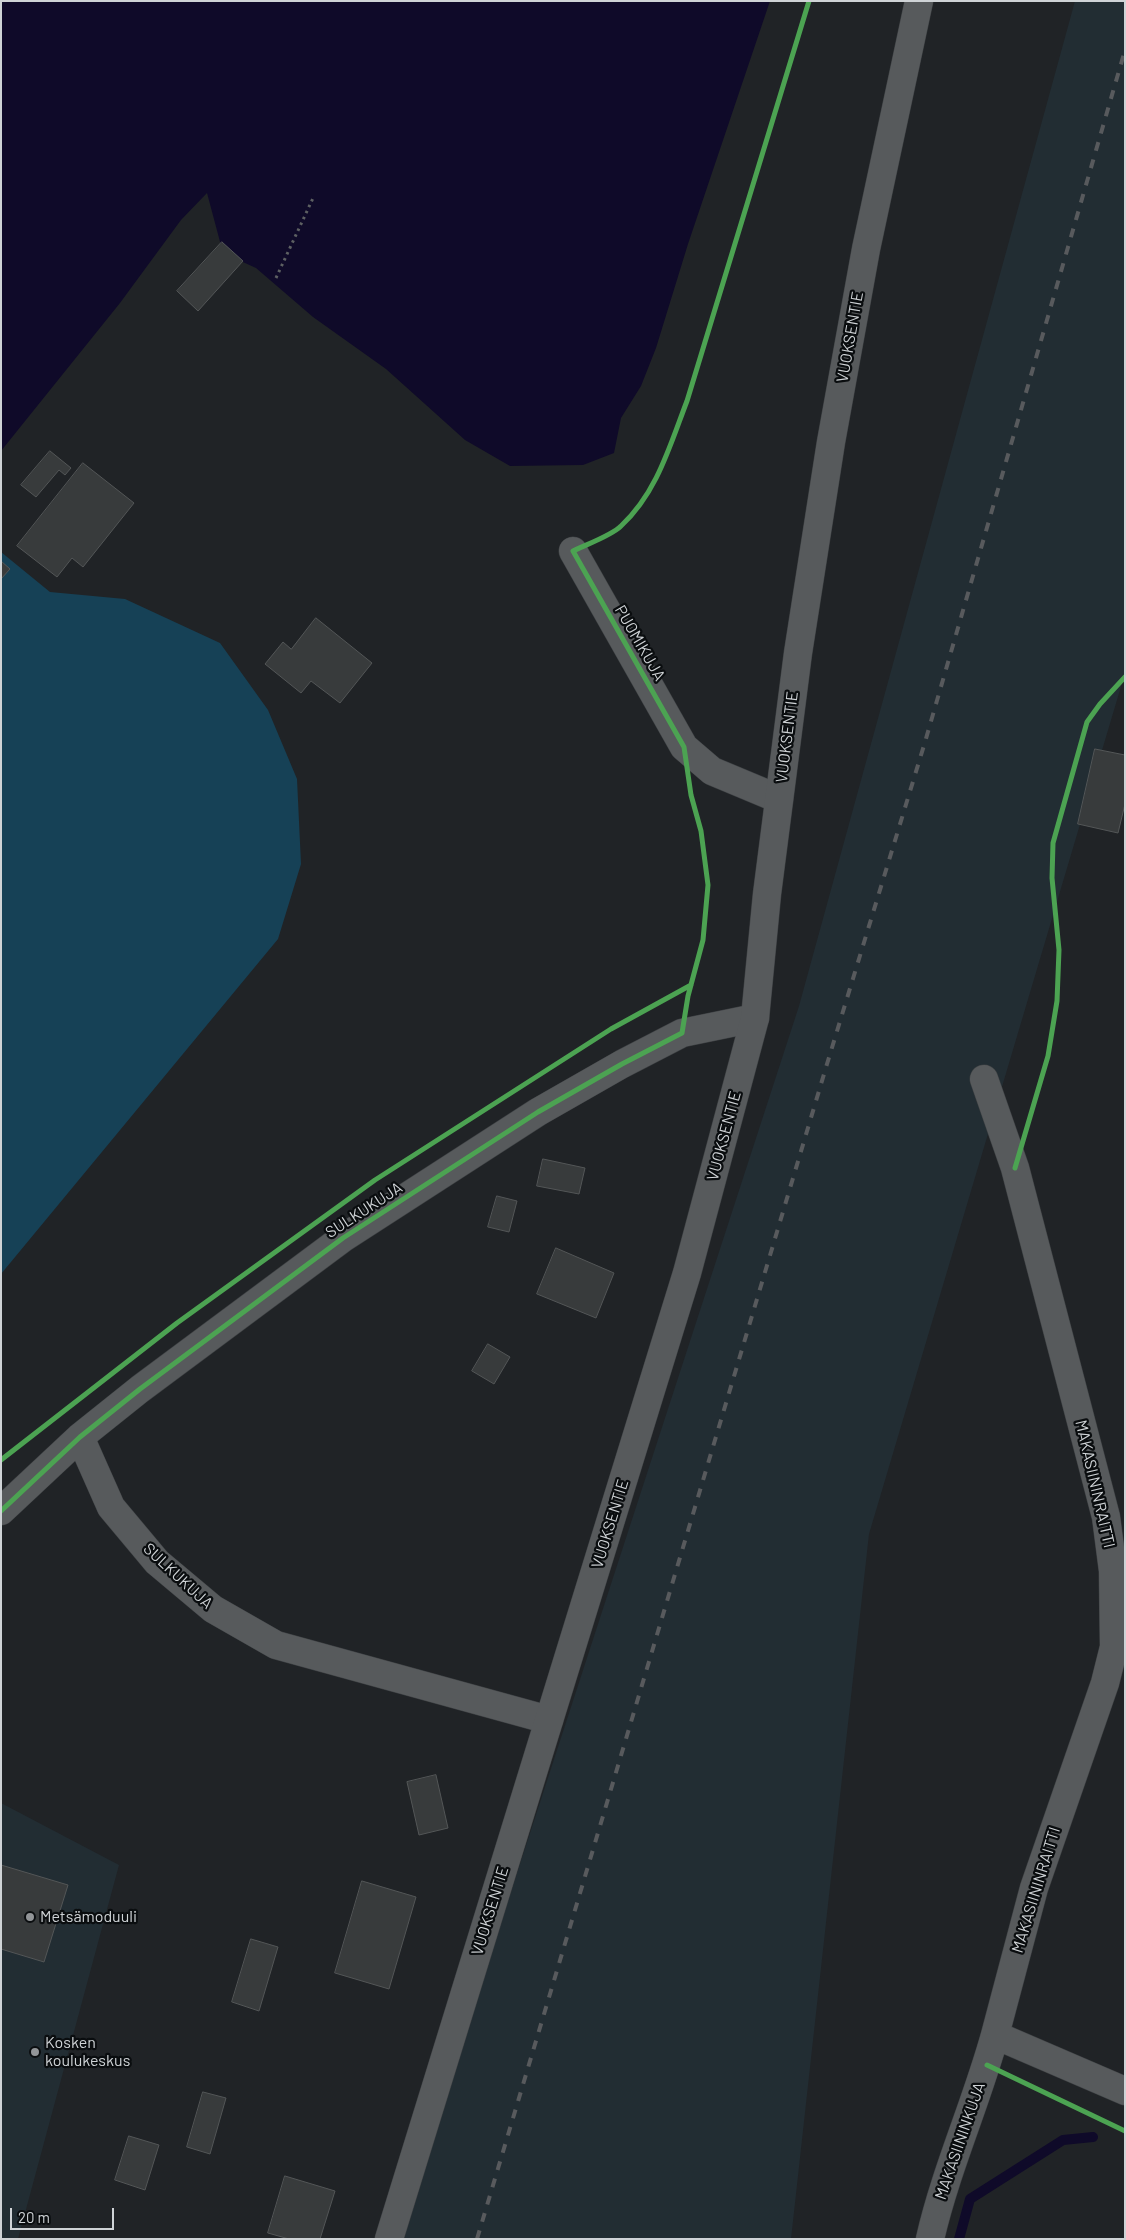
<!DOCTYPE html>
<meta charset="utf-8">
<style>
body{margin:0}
#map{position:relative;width:1126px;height:2240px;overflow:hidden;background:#202326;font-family:Barlow,sans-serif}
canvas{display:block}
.frame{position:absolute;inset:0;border:2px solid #cfd3d6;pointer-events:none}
.scale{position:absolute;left:10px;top:2208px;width:104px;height:22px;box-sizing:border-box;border:2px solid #cfd3d6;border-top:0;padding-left:6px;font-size:15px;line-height:18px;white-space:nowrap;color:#cfd3d6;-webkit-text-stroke:4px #0a0d0f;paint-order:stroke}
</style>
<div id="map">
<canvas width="1126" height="2240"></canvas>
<div class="frame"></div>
<div class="scale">20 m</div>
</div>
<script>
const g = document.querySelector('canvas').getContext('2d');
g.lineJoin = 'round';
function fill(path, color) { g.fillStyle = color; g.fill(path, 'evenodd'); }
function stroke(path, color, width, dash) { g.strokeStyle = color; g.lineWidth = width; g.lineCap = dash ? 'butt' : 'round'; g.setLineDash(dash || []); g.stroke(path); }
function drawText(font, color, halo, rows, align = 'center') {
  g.font = font + ' Barlow,sans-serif'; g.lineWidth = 4.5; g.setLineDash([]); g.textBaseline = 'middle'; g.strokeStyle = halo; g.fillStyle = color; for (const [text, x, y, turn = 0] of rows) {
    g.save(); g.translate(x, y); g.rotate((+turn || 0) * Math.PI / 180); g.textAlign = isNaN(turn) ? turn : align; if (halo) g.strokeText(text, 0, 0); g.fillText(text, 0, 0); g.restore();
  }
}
fill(new Path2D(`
 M1075,1H1125V673L869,1534L791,2239H398L799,1006Z
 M1,1803L119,1865L18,2239H1Z`), '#222d33');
fill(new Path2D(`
 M1,552L50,592L125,599L220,643L268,710L297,779L301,864L278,939L1,1274Z`), '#164156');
fill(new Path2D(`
 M1,1H770L688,244L656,348L641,386L621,418L614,453L583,465L510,466L465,440L386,369L313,317L256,268L223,253L207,193L181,220L120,303L1,451Z`), '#0f0a29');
stroke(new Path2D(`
 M959,2239L970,2199L1063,2140L1093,2137`), '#0f0a29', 10);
const building = new Path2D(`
 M222,242L243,261L198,311L177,291Z
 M50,451L71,468L65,475L59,470L36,497L21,485Z
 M83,463L134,503L83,567L72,558L57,577L17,546Z
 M1,561L10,569L1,579Z
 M316,618L372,663L340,703L311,681L301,693L265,664L283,642L291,649Z
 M1095,749L1125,755V804L1118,833L1078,824Z
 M543,1159L585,1168L579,1194L537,1186Z
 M497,1196L517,1201L509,1232L488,1227Z
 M556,1248L614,1273L596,1318L537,1294Z
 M488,1344L510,1357L494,1384L472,1371Z
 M436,1775L448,1828L419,1835L407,1782Z
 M1,1865L68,1885L44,1962L1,1949Z
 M362,1881L416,1897L389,1989L335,1973Z
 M251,1939L278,1947L259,2011L232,2002Z
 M203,2092L226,2098L210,2154L187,2147Z
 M129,2136L159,2145L145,2190L115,2180Z
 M285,2176L335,2191L320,2239H289L268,2233Z`);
fill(building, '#383b3c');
stroke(building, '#535657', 1);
const street = new Path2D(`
 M573,551L684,747L712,771L779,799
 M984,1079L1015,1168L1106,1517L1113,1571L1114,1647L1105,1683L1034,1888L995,2035
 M80,1437L111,1507L157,1562L213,1609L276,1645L549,1720
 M1,1511L80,1437L140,1389L343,1238L538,1112L622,1064L682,1033L755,1018
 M930,2239C946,2169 976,2104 995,2035L1125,2091`);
const secondary = new Path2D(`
 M389,2239L687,1273L755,1018L767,894L798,653L831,442L866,249L919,1`);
stroke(street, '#3d4043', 29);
stroke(secondary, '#3d4043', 29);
stroke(new Path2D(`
 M276,278L314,196`), '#5d6062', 3, [2.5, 4]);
stroke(street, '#575a5c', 28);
stroke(secondary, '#575a5c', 28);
stroke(new Path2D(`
 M477,2239L827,1064L925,742L1125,50`), '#585a5d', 4, [9, 9]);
stroke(new Path2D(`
 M1015,1168L1048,1056L1057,1001L1059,950L1052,878L1053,843L1087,722L1100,704L1125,677
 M1,1460L177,1323L375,1180L611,1029L691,985
 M1,1511L80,1437L140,1389L343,1238L538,1112L622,1064L682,1033L688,996L703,940L708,885L701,831L691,795L684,747L573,551C587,544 611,536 621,526C657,493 670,445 687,401L809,1
 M987,2065L1125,2131`), '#4ca352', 5);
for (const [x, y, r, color] of [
 [30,1917,5,"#929598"],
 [35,2052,5,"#929598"]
]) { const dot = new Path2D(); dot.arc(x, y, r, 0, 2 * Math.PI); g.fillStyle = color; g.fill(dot); stroke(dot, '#0a0d0f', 2); }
drawText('16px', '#cfd3d6', '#0a0d0f', [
 ["VUOKSENTIE",850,337,-80],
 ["PUOMIKUJA",640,643,60],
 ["VUOKSENTIE",787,737,-83],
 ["VUOKSENTIE",724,1136,-75],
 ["SULKUKUJA",364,1210,-33],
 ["MAKASIININRAITTI",1095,1484,77],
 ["VUOKSENTIE",610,1524,-73],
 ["SULKUKUJA",178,1576,43],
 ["MAKASIININRAITTI",1036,1890,-73],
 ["VUOKSENTIE",490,1911,-73],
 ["MAKASIININKUJA",960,2141,-71]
]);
drawText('16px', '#cfd3d6', '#0a0d0f', [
 ["Metsämoduuli",40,1917],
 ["Kosken",45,2043],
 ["koulukeskus",45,2061]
], 'left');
</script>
